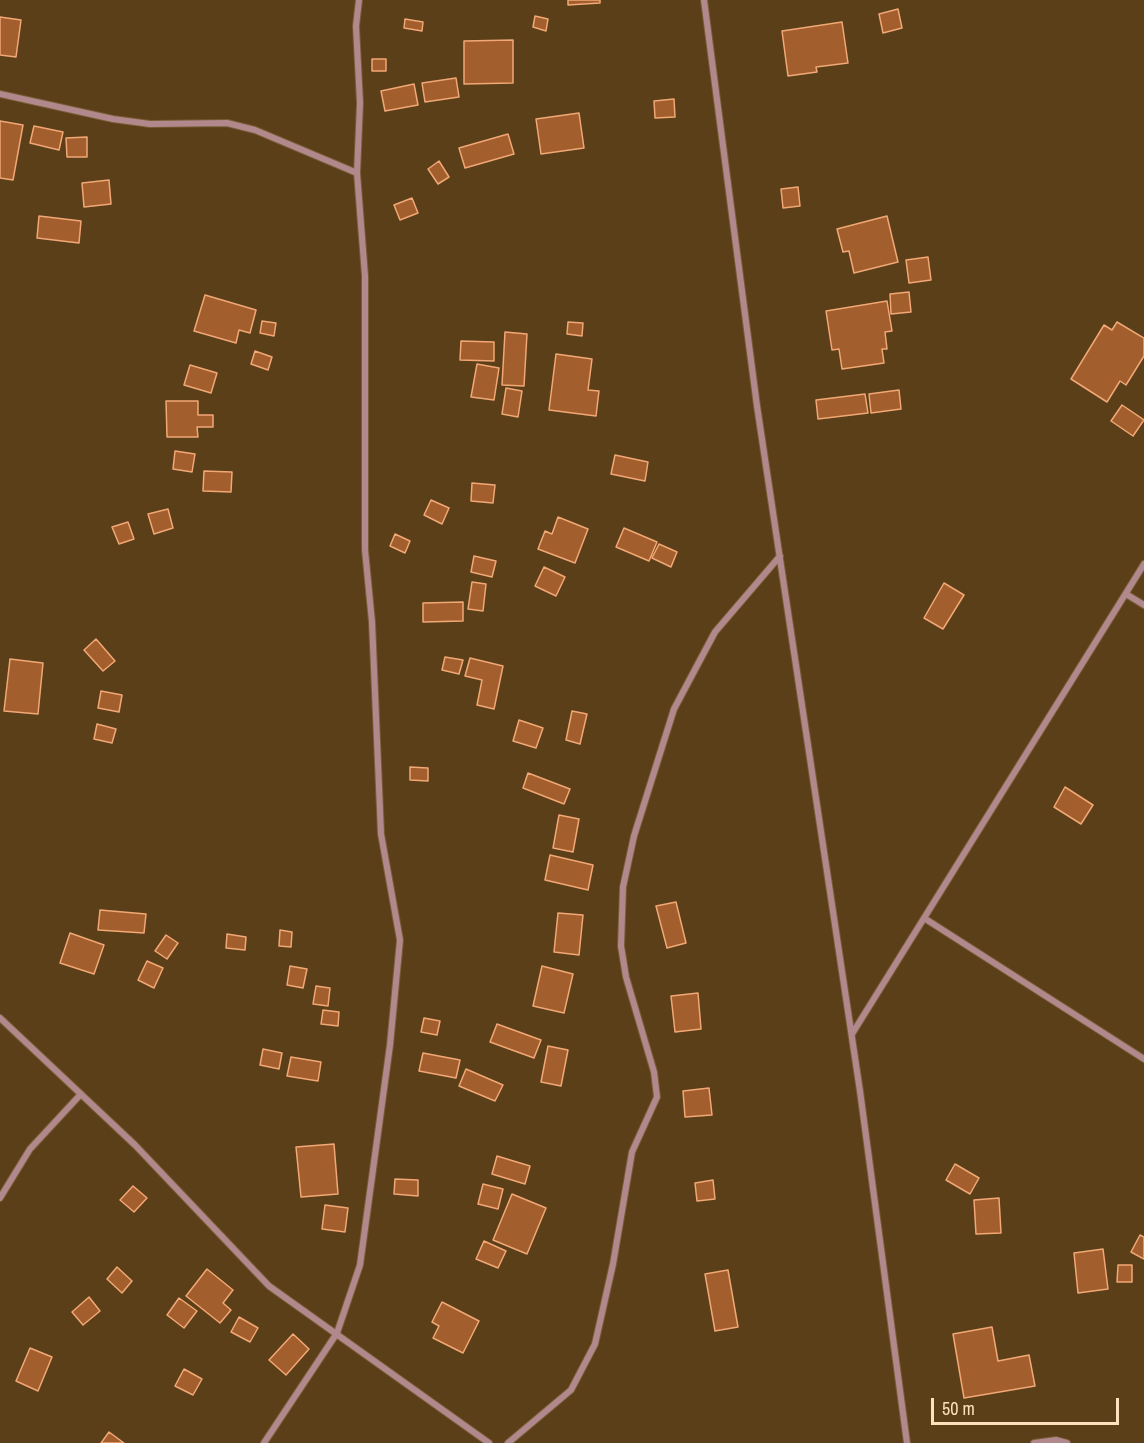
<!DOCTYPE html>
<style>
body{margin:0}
#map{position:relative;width:1144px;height:1443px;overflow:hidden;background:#5a3f18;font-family:"Archivo Narrow",sans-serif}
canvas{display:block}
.scale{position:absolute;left:931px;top:1398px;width:188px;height:27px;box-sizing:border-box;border:3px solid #fce1be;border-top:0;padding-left:8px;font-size:18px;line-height:21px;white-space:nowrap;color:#fce1be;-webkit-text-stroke:4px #5a3f18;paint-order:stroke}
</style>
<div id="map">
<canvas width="1144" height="1443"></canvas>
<div class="scale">50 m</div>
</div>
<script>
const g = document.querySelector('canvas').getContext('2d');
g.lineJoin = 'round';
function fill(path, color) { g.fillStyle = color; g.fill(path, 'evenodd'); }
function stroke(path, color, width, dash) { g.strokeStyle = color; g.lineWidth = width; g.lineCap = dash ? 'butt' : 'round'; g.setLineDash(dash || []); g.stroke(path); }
const building = new Path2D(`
 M568,0H600V3L568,5Z
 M898,9L902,28L883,33L879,14Z
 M535,16L548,19L546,31L533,27Z
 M0,17L21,20L16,57L0,55Z
 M405,19L423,22L422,31L404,28Z
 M842,22L848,63L816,67L817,72L788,76L782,31Z
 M513,40V83L464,84V41Z
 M372,59H386V71H372Z
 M456,78L459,97L425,102L422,83Z
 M414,84L418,105L385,111L381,91Z
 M674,99L675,117L655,118L654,101Z
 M579,113L584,148L541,154L536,119Z
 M0,121L23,125L13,180L0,178Z
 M34,126L63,132L59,150L30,143Z
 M508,134L514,154L465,168L459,148Z
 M87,137V157H67L66,138Z
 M439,161L449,177L438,184L428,169Z
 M109,180L111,204L84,207L82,183Z
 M798,187L800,206L783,208L781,189Z
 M412,198L418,213L400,220L394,205Z
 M39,216L81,221L79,243L37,238Z
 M887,216L898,262L854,273L849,251L843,252L837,229Z
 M928,257L931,280L909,283L906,260Z
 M909,292L911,312L891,314L890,294Z
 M205,295L256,310L250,333L239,330L236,343L194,331Z
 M887,301L892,331L885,332L887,349H882L884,363L842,369L839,349L832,350L826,311Z
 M262,321L276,323L274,336L260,333Z
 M568,322L583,323L582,336L567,334Z
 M1117,322L1144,338V356L1126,385L1120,381L1107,402L1071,379L1104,325L1112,330Z
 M505,332L527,334L524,386L502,385Z
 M461,341L494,342V361L460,360Z
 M255,351L272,357L268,370L251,364Z
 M556,354L592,359L588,390L599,391L596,416L549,410Z
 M477,364L499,368L494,400L471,397Z
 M190,365L217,373L211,393L184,385Z
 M506,388L522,391L518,417L502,414Z
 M899,390L901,409L871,413L869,394Z
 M865,394L868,413L818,419L816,400Z
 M166,401H198V415H213V427H197L198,437H167Z
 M1122,405L1144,420L1133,436L1111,421Z
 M175,451L195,454L192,472L173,469Z
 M615,455L648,462L645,481L611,474Z
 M204,471L232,472L231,492L203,491Z
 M472,483L495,485L493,503L471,501Z
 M431,500L449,508L442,524L424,515Z
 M168,509L173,528L154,534L148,514Z
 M558,517L588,529L575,563L538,549L545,531L552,534Z
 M128,522L134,539L119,544L112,527Z
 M624,528L657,542L649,561L616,547Z
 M395,534L410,541L405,553L390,546Z
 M659,544L677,552L671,567L652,558Z
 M474,556L496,561L492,577L471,572Z
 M544,567L565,577L556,596L535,586Z
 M472,582L486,584L483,611L468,609Z
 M944,583L964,595L943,629L924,618Z
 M463,602V621L423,622V603Z
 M96,639L115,661L103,671L84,650Z
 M445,657L463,660L459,674L442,670Z
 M470,658L503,666L494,709L477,705L482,680L465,676Z
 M10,659L43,663L38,714L4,711Z
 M101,691L122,695L119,712L98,708Z
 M572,711L587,714L580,744L566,740Z
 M519,720L543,728L536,748L513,741Z
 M97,724L116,729L112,743L94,739Z
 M410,767L428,768V781L410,780Z
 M528,773L570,789L564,804L523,788Z
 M1065,787L1093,805L1081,824L1054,807Z
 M559,815L579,819L573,852L553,848Z
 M550,855L593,865L588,890L545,880Z
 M676,902L686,943L667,948L656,906Z
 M100,910L146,914L144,933L98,930Z
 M558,913L583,915L579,955L554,952Z
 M280,930L292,932L291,947L279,946Z
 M70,933L104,945L94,974L60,963Z
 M227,934L246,937L245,950L226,948Z
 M166,935L178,943L167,959L155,951Z
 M147,961L163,968L154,988L138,980Z
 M290,966L307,969L303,988L287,985Z
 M542,966L573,974L564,1013L533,1006Z
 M316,986L330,988L328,1006L313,1004Z
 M698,993L701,1029L675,1032L671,996Z
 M323,1010L339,1012L338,1026L321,1024Z
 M424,1018L440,1021L437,1035L421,1032Z
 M497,1024L541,1040L534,1058L490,1042Z
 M548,1046L568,1050L561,1086L541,1082Z
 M263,1049L282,1053L279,1069L260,1065Z
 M423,1053L460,1060L456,1078L419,1071Z
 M291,1057L321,1062L318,1081L287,1076Z
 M466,1069L503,1085L495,1101L459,1086Z
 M709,1088L712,1115L685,1117L683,1091Z
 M334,1144L338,1194L301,1197L296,1147Z
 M497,1156L530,1166L525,1184L492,1174Z
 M955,1164L979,1178L970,1194L946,1180Z
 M395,1179L418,1180V1196L394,1194Z
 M713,1180L715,1199L697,1201L695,1183Z
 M483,1184L503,1189L498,1209L478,1204Z
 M133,1186L147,1198L134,1212L120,1200Z
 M512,1194L546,1208L527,1254L493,1240Z
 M999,1198L1001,1233L976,1234L974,1200Z
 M325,1205L348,1208L345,1232L322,1229Z
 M1140,1235L1144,1237V1259L1131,1252Z
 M484,1241L506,1251L498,1268L476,1259Z
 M1103,1249L1108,1289L1078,1293L1074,1253Z
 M1118,1265H1132V1282H1117Z
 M117,1267L132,1281L122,1293L107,1279Z
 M207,1269L233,1290L223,1303L231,1310L220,1323L186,1296Z
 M728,1270L738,1327L715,1331L705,1274Z
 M89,1297L100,1311L83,1325L72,1312Z
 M179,1298L197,1311L184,1328L167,1315Z
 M442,1302L479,1321L463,1353L433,1338L439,1326L432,1322Z
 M239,1317L258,1328L250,1342L231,1332Z
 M992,1327L998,1361L1029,1355L1035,1386L964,1398L953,1334Z
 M293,1334L309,1349L286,1375L269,1360Z
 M30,1348L52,1357L38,1391L16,1381Z
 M184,1369L202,1379L193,1395L175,1386Z
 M109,1432L124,1443H101Z`);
fill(building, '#a25e2c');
stroke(building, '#f2a876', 1.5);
const minor = new Path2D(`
 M704,0L757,406L860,1091L907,1443
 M0,94L113,119L150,124L227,123L255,130L357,173
 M1126,594L1144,605
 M924,918L1144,1059
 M0,1018L135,1145L269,1286L489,1443
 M852,1034L1144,564
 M0,1198L30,1149L81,1094
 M264,1443L337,1333L360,1265L390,1045L400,940L381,834L372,622L365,550V276L357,173L360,103L356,26L359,0
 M508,1443L571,1390L595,1344L613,1264L632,1152L657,1097L654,1072L626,977L621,946L623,887L634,836L674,709L715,632L780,556
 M1034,1443L1056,1440L1067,1443`);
stroke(minor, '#775c36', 8);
stroke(minor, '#b1888b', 6);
</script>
